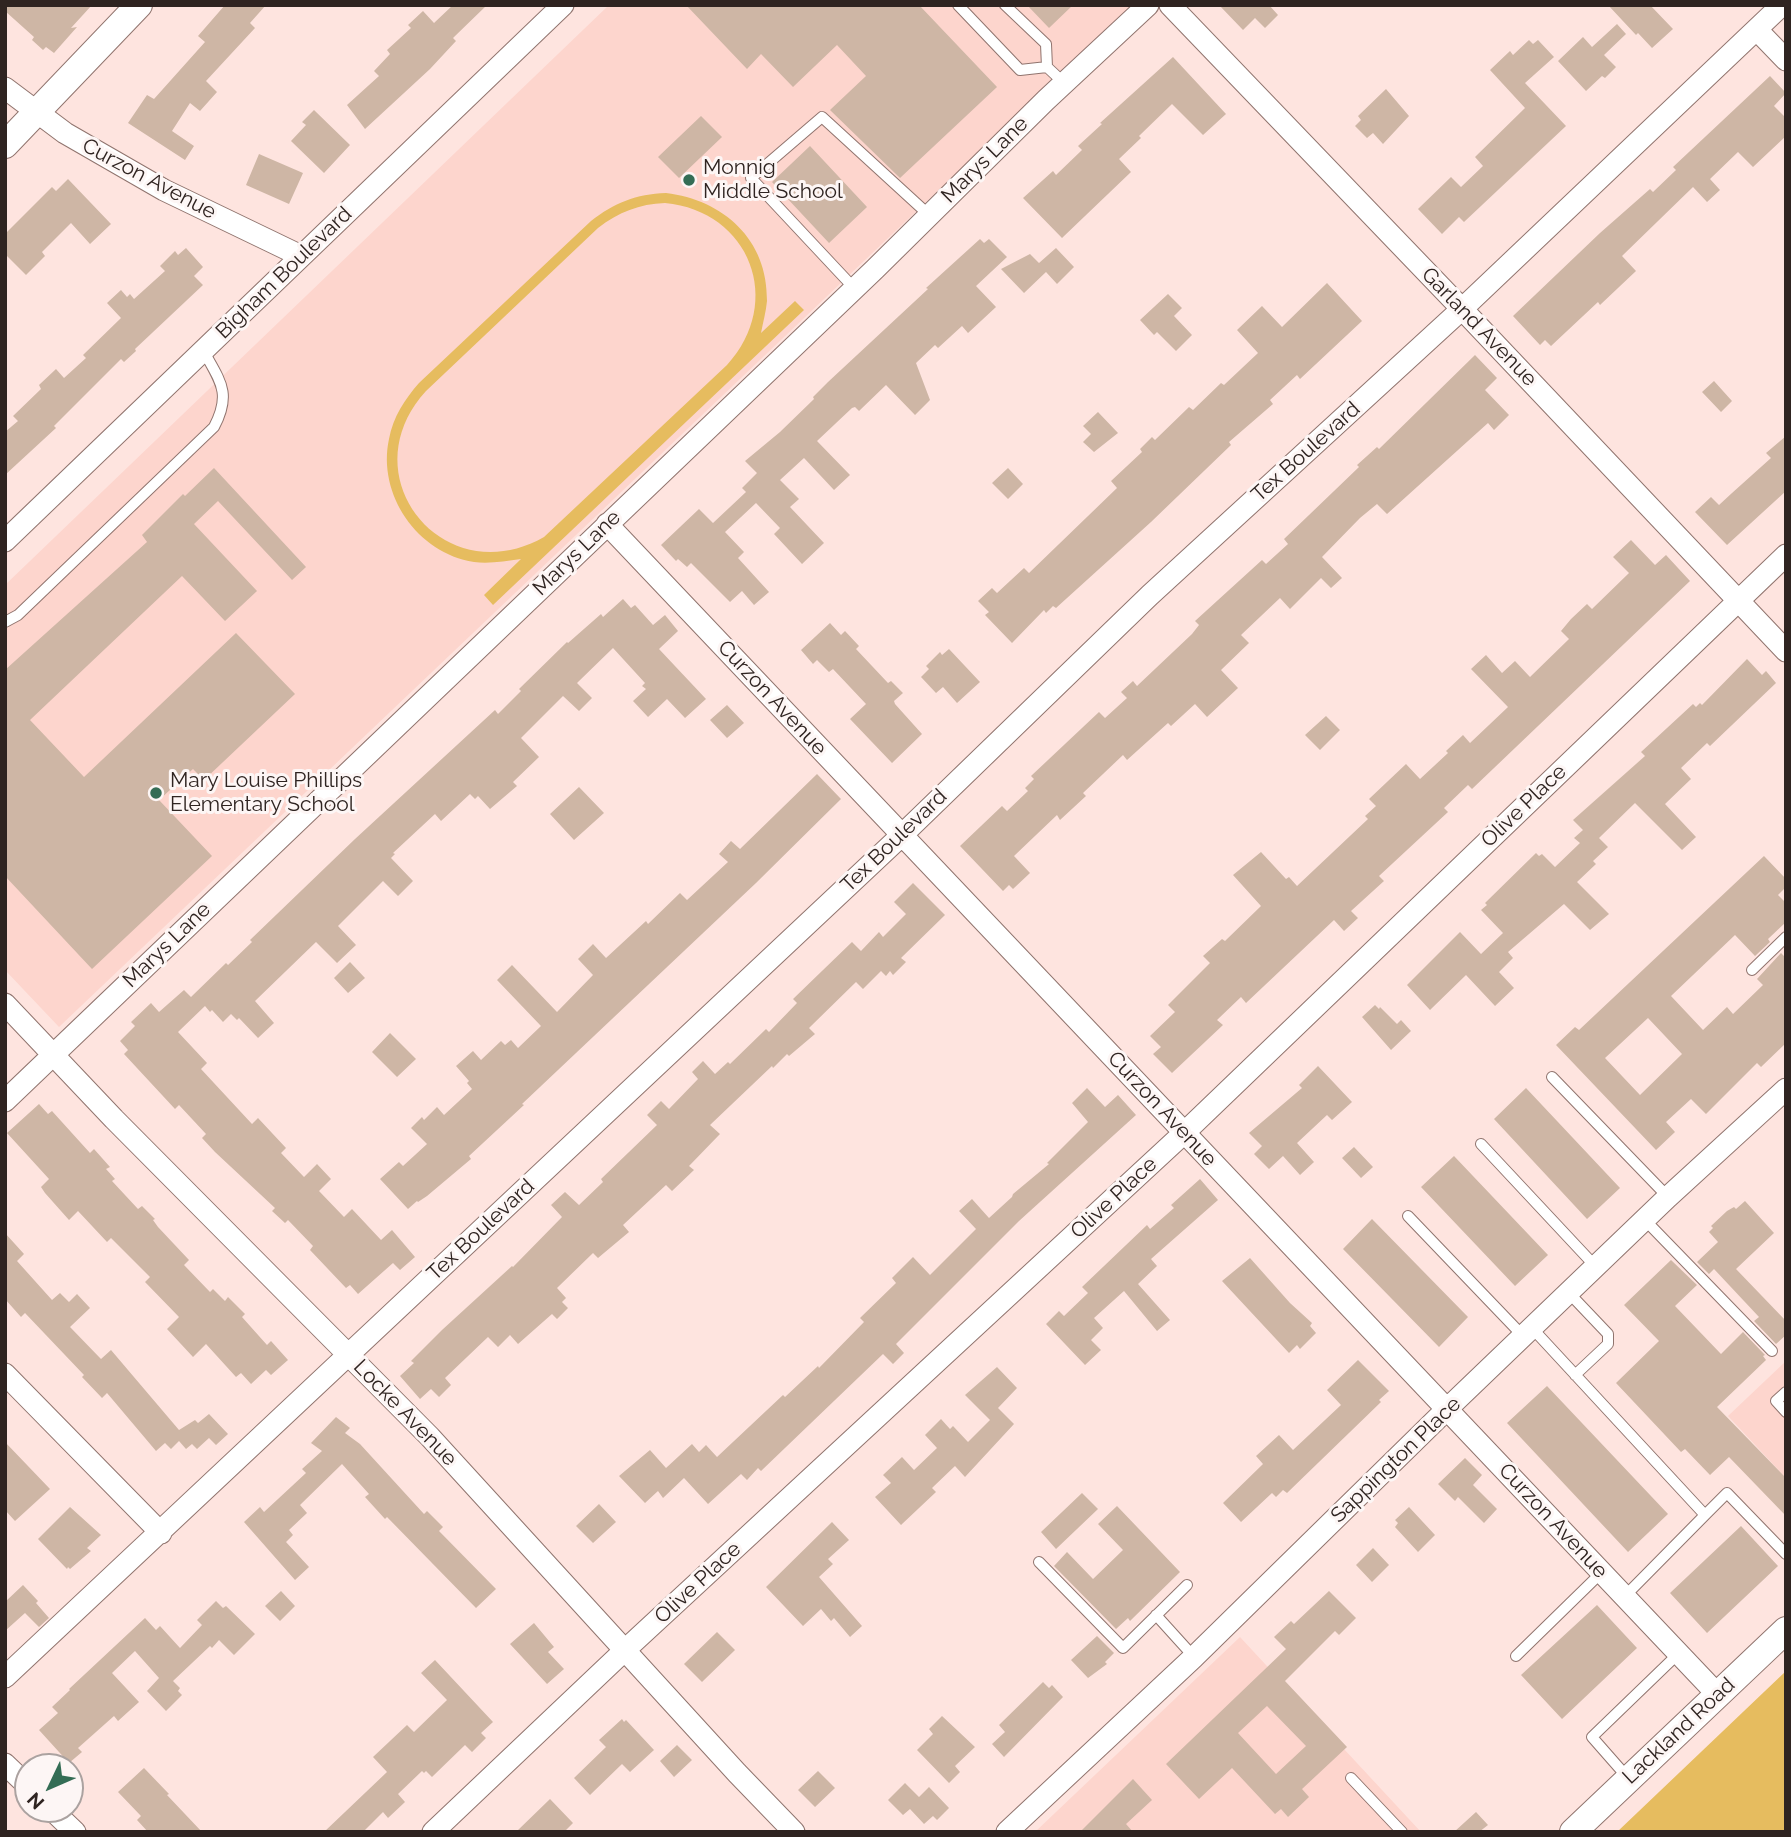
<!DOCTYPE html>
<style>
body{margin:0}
#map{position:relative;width:1791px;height:1837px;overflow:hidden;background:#fee4df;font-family:Raleway,sans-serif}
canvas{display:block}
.frame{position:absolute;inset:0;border:7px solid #2f2421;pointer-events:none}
.north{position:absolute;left:14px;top:1753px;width:70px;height:70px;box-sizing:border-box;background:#fdf6f5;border:2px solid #aba2a0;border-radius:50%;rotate:226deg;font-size:19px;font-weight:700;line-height:28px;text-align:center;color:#2f2421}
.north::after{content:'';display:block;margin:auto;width:24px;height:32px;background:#346d55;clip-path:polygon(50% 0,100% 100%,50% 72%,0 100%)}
</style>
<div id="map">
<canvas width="1791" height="1837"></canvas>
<div class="frame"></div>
<div class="north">N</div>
</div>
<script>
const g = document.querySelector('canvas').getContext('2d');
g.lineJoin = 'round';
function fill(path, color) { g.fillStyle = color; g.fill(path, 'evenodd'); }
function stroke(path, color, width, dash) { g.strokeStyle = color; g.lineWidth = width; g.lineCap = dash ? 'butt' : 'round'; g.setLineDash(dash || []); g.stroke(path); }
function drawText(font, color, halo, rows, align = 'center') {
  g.font = font + ' Raleway,sans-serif'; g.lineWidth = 6; g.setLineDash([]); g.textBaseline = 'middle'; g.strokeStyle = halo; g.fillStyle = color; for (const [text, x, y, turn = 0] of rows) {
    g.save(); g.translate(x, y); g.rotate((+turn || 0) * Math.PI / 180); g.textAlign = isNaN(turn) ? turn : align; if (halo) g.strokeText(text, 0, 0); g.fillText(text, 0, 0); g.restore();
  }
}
fill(new Path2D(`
 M609,5H1133L59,1027L5,970V585Z
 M1786,1361V1478L1728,1416Z
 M1240,1637L1421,1832H1035Z`), '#fdd5cd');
fill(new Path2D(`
 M666,193C723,200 768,239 767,301C766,312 763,322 761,333L795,301L804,310L493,605L484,595L521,559C505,561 490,564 474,562C417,553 377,494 389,439C393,417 405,399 419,383L591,221C614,203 636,194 666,193ZM665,203C750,211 785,302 727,365L544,537C444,594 348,476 426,391L598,228C619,212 639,204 665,203Z
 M1786,1671V1832H1617Z`), '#e6bc5f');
fill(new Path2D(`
 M5,5H92L71,28L77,27L54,53L46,47L43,50L32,40L34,37L5,11Z
 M225,5H266L250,23L255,28L206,81L217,92L200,111L190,103L172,131L194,146L185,160L128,123L147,95L154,99L205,42L198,36Z
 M453,5H487L453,38L456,41L430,69L365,129L347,105L379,76L374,71L390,54L387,50L411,28L408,25L423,11L434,23Z
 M686,5H919L997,87L900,178L830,110L866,76L837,45L793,87L761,54L747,69Z
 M1027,5H1073L1049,28Z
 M1219,5H1269L1278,15L1265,28L1255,18L1243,30Z
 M1608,5H1650L1673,29L1652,48L1638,33L1636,35Z
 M1617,24L1626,34L1604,55L1616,67L1605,78L1602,76L1586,91L1558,61L1583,37L1592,47Z
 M1529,40L1533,44L1538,40L1554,57L1525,83L1566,126L1464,222L1459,217L1442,234L1418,209L1451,177L1461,187L1483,166L1475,157L1525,108L1490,70L1510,51L1513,55Z
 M1173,57L1226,114L1203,135L1172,104L1139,136L1141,138L1119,159L1131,172L1062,238L1023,198L1053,171L1056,175L1082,150L1078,146L1102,124L1100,123Z
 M1770,76L1786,93L1774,106L1786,118V136L1753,167L1738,152L1710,179L1720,190L1707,202L1693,187L1622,256L1636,271L1600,305L1598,302L1551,346L1545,340L1540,345L1513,316L1600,233L1650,189L1653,192L1676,170L1673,167Z
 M1386,89L1409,116L1383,144L1373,133L1367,138L1355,126L1361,120L1358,116Z
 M314,110L350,145L324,173L291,141L306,125L302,122Z
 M701,116L722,137L679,178L658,157Z
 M810,146L867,207L829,243L772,182Z
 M259,154L303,173L289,204L246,185Z
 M68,179L111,224L90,244L71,223L42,252L45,256L26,275L5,254V234L52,187L56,191Z
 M980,239L984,243L989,239L1007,257L976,286L996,307L968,333L962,326L938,348L935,345L916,363L930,400L915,415L886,385L859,411L855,407L852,408L817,441L850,475L834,490L804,458L780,480L799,499L790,507L824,543L802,564L774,534L780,528L756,503L725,532L744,552L738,558L769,592L754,605L742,591L730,602L691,563L687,567L678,559L676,561L661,545L699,509L713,523L746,492L742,488L757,473L745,461L780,432L814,399L813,397L828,382L928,289L926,288Z
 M186,248L203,267L194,276L203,285L135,349L136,351L124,362L121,359L54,426L56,428L5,475V432L18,421L13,416L41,389L39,385L56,369L64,378L86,358L83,355L121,318L107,303L121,290L127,297L130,294L134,299L165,271L160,266L175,251L178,255Z
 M1056,248L1074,267L1057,284L1046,272L1024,293L1001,269L1030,254L1039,263Z
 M1327,283L1362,321L1300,379L1297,375L1270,400L1273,404L1229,442L1231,445L1151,522L1056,608L1053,606L1046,613L1044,610L1012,643L985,615L989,612L978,601L992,588L997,593L1024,568L1029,573L1117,488L1111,481L1142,452L1140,449L1152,437L1155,440L1189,407L1193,410L1221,383L1224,385L1258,353L1237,330L1262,306L1282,327Z
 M1168,294L1182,308L1174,316L1192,335L1176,351L1157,332L1154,335L1140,320Z
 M1475,355L1497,378L1485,390L1509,415L1494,430L1488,423L1387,514L1377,504L1360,518L1322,557L1342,578L1331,588L1321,578L1290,609L1280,598L1241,635L1249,643L1221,670L1238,688L1207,717L1195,704L1171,726L1168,723L1127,760L1123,755L1083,793L1086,796L1060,820L1057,815L1014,856L1030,873L1013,889L1009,885L1003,891L960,846L1002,806L1007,811L1028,791L1025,788L1034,779L1031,776L1099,712L1105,718L1127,698L1121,692L1133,681L1137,686L1192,634L1199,625L1195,621L1262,560L1266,564L1288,544L1284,539L1359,467L1357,465L1377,447L1379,449Z
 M1714,381L1732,401L1721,412L1702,392Z
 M1098,412L1118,433L1094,452L1083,442L1091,434L1083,426Z
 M1786,436V491L1727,545L1695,512L1711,497L1719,505L1732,493L1771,458L1766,453Z
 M214,468L306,567L292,580L218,501L194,524L257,591L225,621L182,576L30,720L84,777L236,633L295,694L204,780L193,769L159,800L212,856L92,969L5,876V670L147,542L142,535L183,494L185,496Z
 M1008,468L1023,484L1008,499L992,483Z
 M1631,540L1655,565L1666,555L1690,581L1472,789L1468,785L1444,808L1448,812L1379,876L1384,881L1351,911L1358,918L1344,931L1334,920L1246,1003L1241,997L1217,1020L1223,1025L1172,1073L1153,1054L1161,1047L1150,1036L1175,1012L1168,1005L1210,963L1203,956L1222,939L1225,941L1261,906L1233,875L1261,852L1286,879L1289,877L1297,886L1368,819L1365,816L1376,806L1369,799L1406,764L1420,779L1448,753L1446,751L1463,735L1470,743L1508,707L1471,669L1486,655L1502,673L1515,661L1530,677L1569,639L1561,631L1571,619L1587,604L1592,609L1629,573L1613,557Z
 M623,599L631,608L635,605L653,625L665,615L678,631L659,649L706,699L685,718L667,699L648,717L633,701L646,689L642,686L645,683L613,648L577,683L592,698L579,711L563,696L521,738L539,757L513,782L517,786L490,809L478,796L475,799L470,794L441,821L435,814L393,853L395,854L391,858L413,881L398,896L383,881L338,926L356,945L337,963L316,942L255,1001L274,1023L258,1038L239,1018L237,1020L231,1014L223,1022L212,1010L210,1012L205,1006L178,1032L207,1063L201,1069L252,1124L258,1118L286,1148L281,1153L304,1177L317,1164L331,1179L319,1191L344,1217L352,1209L381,1240L392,1230L415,1257L400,1270L393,1263L358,1294L350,1285L346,1288L310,1250L313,1246L288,1220L285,1223L272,1211L275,1208L215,1152L202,1138L206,1134L179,1105L175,1109L124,1054L128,1050L120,1041L135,1026L131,1022L151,1003L159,1012L184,990L191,997L226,963L228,965L252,942L250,940L355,839L495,710L498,714L521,691L519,689L567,642L568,643L601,614L603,617Z
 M830,623L841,635L845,631L859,646L856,649L888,683L891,681L903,693L894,701L895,704L922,734L892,763L850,719L866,704L833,669L829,672L817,660L813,664L801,650Z
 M949,649L980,682L957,703L943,687L936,693L921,677L929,669L926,666L940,652L942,655Z
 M1747,659L1762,675L1766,671L1776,683L1710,746L1707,743L1681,768L1691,779L1665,804L1696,837L1682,850L1635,803L1599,838L1608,847L1593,861L1596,864L1577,882L1609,914L1590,930L1564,904L1508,952L1513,958L1499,972L1514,988L1495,1006L1466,975L1430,1010L1407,985L1460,932L1481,954L1503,933L1481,910L1487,905L1485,903L1536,853L1539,856L1542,854L1555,867L1580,843L1574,838L1583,830L1573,820L1645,756L1641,752L1693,704L1696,707L1700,703L1702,705Z
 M727,705L744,723L727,738L710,720Z
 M1326,716L1340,730L1320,750L1305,735Z
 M817,774L841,799L756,883L522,1104L524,1105L469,1156L471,1159L427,1196L418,1202L417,1201L408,1209L380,1179L399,1162L403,1166L427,1144L411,1128L422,1117L424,1120L437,1107L444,1115L472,1089L467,1083L469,1081L456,1066L473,1051L481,1060L501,1041L505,1045L511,1040L518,1048L541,1026L497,980L512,965L557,1012L593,975L578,959L593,944L606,958L646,921L648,924L680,893L687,900L728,862L719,854L731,841L740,849Z
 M579,787L604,813L574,840L550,814Z
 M1764,856L1786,879V887L1778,895L1786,903V922L1768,939L1770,942L1755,956L1735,935L1671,996L1703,1030L1727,1007L1733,1014L1763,985L1757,979L1781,953L1786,958V1043L1761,1067L1757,1063L1706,1114L1691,1099L1666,1122L1675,1132L1656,1150L1556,1045L1575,1027L1579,1030ZM1648,1018L1682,1054L1640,1095L1605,1058Z
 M913,883L945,915L901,958L906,962L893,975L890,971L886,976L881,971L863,989L856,982L809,1028L815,1034L789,1056L787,1054L773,1068L772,1066L710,1125L720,1134L689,1166L694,1170L672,1191L666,1185L623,1225L629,1232L598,1258L593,1253L557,1288L566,1298L562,1302L568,1308L557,1319L552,1314L518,1344L510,1335L498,1347L488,1337L445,1378L451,1385L439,1397L431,1389L420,1399L400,1376L414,1363L411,1361L442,1330L512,1266L513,1267L562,1217L551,1205L565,1192L579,1205L603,1182L601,1179L657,1125L647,1115L661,1101L669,1109L698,1079L692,1072L703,1061L715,1074L728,1062L730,1064L766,1029L769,1032L797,1003L793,999L852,942L861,951L879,932L883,937L906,914L894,902Z
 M350,962L365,978L348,993L334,978Z
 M1375,1005L1379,1009L1380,1007L1397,1024L1401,1020L1411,1031L1391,1050L1362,1017Z
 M390,1033L416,1059L397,1077L372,1052Z
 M1318,1066L1352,1102L1332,1120L1327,1115L1297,1143L1314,1162L1300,1175L1283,1156L1269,1169L1254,1154L1262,1146L1249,1133L1302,1088L1299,1085Z
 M1087,1088L1105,1107L1118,1095L1136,1115L1019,1221L896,1344L904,1353L893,1364L883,1354L761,1471L758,1468L747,1480L741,1474L708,1504L684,1478L663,1498L658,1491L645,1503L619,1476L650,1450L666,1468L692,1444L699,1452L706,1445L717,1457L783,1395L785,1397L818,1366L819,1368L864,1322L860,1318L896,1283L892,1278L913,1257L930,1275L976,1229L959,1211L972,1199L989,1218L1012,1197L1013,1194L1049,1164L1047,1163L1088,1122L1072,1103Z
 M1526,1088L1620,1188L1587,1219L1494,1119Z
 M39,1104L48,1114L52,1111L90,1153L94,1149L110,1167L106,1169L115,1179L112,1181L138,1209L142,1206L155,1219L153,1220L158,1227L189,1260L184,1265L210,1292L213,1289L225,1301L228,1297L245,1314L242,1317L267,1345L271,1341L288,1360L271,1375L266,1370L251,1384L241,1373L236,1377L206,1344L193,1357L167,1329L179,1317L145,1282L150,1277L111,1238L107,1242L78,1211L69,1220L45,1193L41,1187L49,1179L7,1133Z
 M1354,1147L1373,1167L1361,1178L1342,1158Z
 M1454,1156L1548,1255L1515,1286L1421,1187Z
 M1200,1179L1218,1200L1151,1259L1157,1266L1138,1284L1170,1320L1157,1331L1124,1291L1094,1318L1103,1328L1091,1340L1101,1350L1085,1365L1046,1324L1059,1311L1064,1316L1088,1293L1082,1287L1147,1225L1150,1229L1174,1208L1171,1205Z
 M1745,1201L1774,1233L1736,1269L1786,1321V1335L1776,1344L1754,1321L1759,1317L1714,1269L1709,1274L1697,1262L1718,1242L1709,1232L1713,1228L1711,1226L1727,1211L1734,1207L1736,1209Z
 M1372,1219L1468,1317L1439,1347L1343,1249Z
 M5,1233L24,1254L17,1261L52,1300L60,1293L69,1302L77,1294L90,1308L70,1327L101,1359L111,1350L179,1430L195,1420L198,1423L209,1414L228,1434L216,1445L209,1438L197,1449L192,1444L186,1449L179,1441L171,1449L165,1443L156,1451L107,1393L102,1398L82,1377L84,1375L25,1313L21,1317L5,1299Z
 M1250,1258L1290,1303L1312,1323L1310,1326L1316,1333L1300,1349L1297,1345L1289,1353L1222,1281Z
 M1671,1260L1697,1285L1675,1306L1721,1354L1743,1332L1765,1355L1763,1356L1766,1360L1717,1407L1786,1478V1516L1729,1457L1710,1475L1685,1449L1681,1452L1616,1383L1659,1341L1624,1305Z
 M1358,1360L1389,1391L1379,1400L1381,1402L1287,1493L1283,1490L1276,1497L1272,1493L1241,1522L1223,1503L1263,1464L1256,1456L1279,1435L1293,1450L1341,1405L1327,1390Z
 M997,1367L1017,1388L998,1408L1014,1424L965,1477L955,1466L932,1488L936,1492L901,1525L875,1497L891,1483L883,1475L902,1457L914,1470L937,1448L925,1435L941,1419L950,1429L953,1426L968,1442L990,1420L965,1395Z
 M1547,1386L1668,1514L1628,1552L1507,1423Z
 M336,1417L350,1428L345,1433L360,1444L424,1514L427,1511L443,1527L439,1531L496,1589L476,1608L387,1517L385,1519L365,1497L369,1494L342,1464L300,1505L307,1513L289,1530L293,1535L286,1542L309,1567L295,1580L244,1522L260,1507L264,1512L306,1473L302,1469L322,1451L311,1443Z
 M5,1442L50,1489L15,1521L5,1510Z
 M1465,1458L1482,1475L1473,1485L1497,1509L1484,1523L1458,1497L1455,1501L1438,1484Z
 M1082,1493L1098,1509L1056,1549L1041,1532Z
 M599,1504L616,1522L593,1543L576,1526Z
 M1117,1506L1180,1572L1130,1621L1128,1618L1116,1629L1054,1566L1067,1552L1093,1579L1123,1550L1098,1524Z
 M70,1507L101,1535L87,1548L91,1551L70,1569L68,1567L67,1569L38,1539Z
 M1409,1507L1435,1535L1418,1552L1395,1527L1398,1523L1395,1520Z
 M832,1522L849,1540L828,1559L833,1564L819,1577L862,1626L850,1637L834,1618L831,1621L821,1609L803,1626L766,1587Z
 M1741,1526L1778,1566L1707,1633L1670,1593Z
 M1373,1548L1389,1565L1372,1582L1356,1565Z
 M23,1585L38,1601L36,1603L49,1618L39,1627L25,1613L5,1631V1602Z
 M281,1591L295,1606L280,1621L265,1606Z
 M1329,1591L1356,1618L1339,1635L1335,1631L1285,1681L1347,1747L1302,1789L1309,1797L1288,1817L1281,1809L1275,1814L1232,1768L1199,1799L1166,1764L1286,1649L1274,1637L1291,1621L1294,1624ZM1267,1706L1306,1746L1276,1774L1238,1733Z
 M216,1601L223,1608L226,1606L255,1634L234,1655L219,1640L212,1648L210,1646L173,1681L180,1688L178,1691L182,1695L166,1711L147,1691L159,1678L135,1651L112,1673L139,1702L118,1721L114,1716L78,1748L82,1752L69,1763L39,1730L58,1713L52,1707L70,1690L69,1689L145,1618L156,1630L160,1626L180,1648L202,1625L197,1620Z
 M1597,1605L1637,1648L1562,1719L1521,1675Z
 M534,1623L554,1647L548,1652L564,1669L547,1684L510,1644Z
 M717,1632L735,1650L702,1682L684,1664Z
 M1097,1636L1114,1653L1105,1662L1107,1664L1088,1678L1071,1660Z
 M435,1660L493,1722L481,1733L486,1738L472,1752L465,1745L432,1777L426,1771L424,1773L422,1771L398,1794L405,1802L388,1818L383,1812L363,1832H324L387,1772L373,1757L407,1725L414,1732L447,1700L421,1673Z
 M1043,1682L1049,1688L1052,1685L1063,1697L1004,1757L992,1744L1005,1732L999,1725Z
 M942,1716L975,1747L955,1766L960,1772L949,1783L917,1750L933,1734L929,1729Z
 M622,1719L624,1722L626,1720L654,1750L630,1772L622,1764L590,1795L574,1778L606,1747L599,1740Z
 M677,1745L692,1760L674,1777L660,1761Z
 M144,1768L169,1794L167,1795L202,1832H148L137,1820L141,1816L118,1792Z
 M818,1771L835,1788L815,1807L798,1790Z
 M1133,1779L1152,1800L1126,1824L1133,1832H1080Z
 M905,1783L919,1797L929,1787L949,1808L937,1820L933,1816L924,1824L910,1809L903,1815L888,1800Z
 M550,1799L573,1823L564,1832H516Z
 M1476,1812L1488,1825L1479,1832H1454Z`), '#ceb6a5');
const service = new Path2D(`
 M958,5L1020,70L1047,67
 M1005,5L1046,44L1047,67L1064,83
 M854,288L751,178L822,117L929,215
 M5,622L18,615L214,427C232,393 220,381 203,350
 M1752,970L1786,937
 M1552,1077L1668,1197
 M1481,1144L1596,1267
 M1408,1216L1523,1336
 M1645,1220L1772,1351
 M1569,1293L1608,1334V1344L1575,1375
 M1532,1328L1705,1515L1625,1596
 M1786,1392L1776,1401L1786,1412
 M1705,1515L1727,1493L1786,1554
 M1039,1562L1123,1648L1187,1585
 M1156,1615L1194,1657
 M1516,1656L1602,1572
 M1351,1778L1402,1832
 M1628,1778L1592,1737L1679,1653`);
const minor = new Path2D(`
 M1170,5L1462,309L1786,651
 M1758,31L1786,60
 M5,88L65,133L164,190L301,256
 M607,524L1718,1695
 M5,541L563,5
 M5,1004L114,1119L430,1437L737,1773L794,1832
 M5,1101L875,269L1046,100L1148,5
 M5,1374L161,1533
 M5,1677L902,835L1150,595L1462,309L1782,5
 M5,1764L28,1786
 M51,1809L75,1832
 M433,1832L625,1650L1184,1133L1786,555
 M1007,1832L1194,1657L1447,1409L1668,1197L1786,1089`);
const tertiary = new Path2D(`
 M5,145L139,5
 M1573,1832L1786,1630`);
stroke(service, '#90746e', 12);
stroke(minor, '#90746e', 23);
stroke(tertiary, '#90746e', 28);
stroke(service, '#fff', 10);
stroke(minor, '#fff', 21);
stroke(tertiary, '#fff', 26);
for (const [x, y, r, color] of [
 [689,180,7,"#346d55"],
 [156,793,7,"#346d55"]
]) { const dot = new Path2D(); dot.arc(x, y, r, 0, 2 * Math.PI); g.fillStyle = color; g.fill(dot); stroke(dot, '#fdf6f5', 2.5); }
drawText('21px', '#2f2421', '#fdf6f5', [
 ["Marys Lane",985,160,-45],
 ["Curzon Avenue",149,179,28],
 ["Bigham Boulevard",284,273,-44],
 ["Garland Avenue",1479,327,46],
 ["Tex Boulevard",1306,452,-42],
 ["Marys Lane",577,553,-44],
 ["Curzon Avenue",772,698,47],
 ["Olive Place",1524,806,-44],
 ["Tex Boulevard",894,841,-44],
 ["Marys Lane",167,945,-44],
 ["Curzon Avenue",1162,1109,47],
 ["Olive Place",1114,1198,-43],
 ["Tex Boulevard",481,1230,-43],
 ["Locke Avenue",405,1413,46],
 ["Sappington Place",1396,1460,-44],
 ["Curzon Avenue",1553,1521,47],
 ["Olive Place",698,1583,-43],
 ["Lackland Road",1679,1731,-43]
]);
drawText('21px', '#2f2421', '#fdf6f5', [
 ["Monnig",703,168],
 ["Middle School",703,192],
 ["Mary Louise Phillips",170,781],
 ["Elementary School",170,805]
], 'left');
</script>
